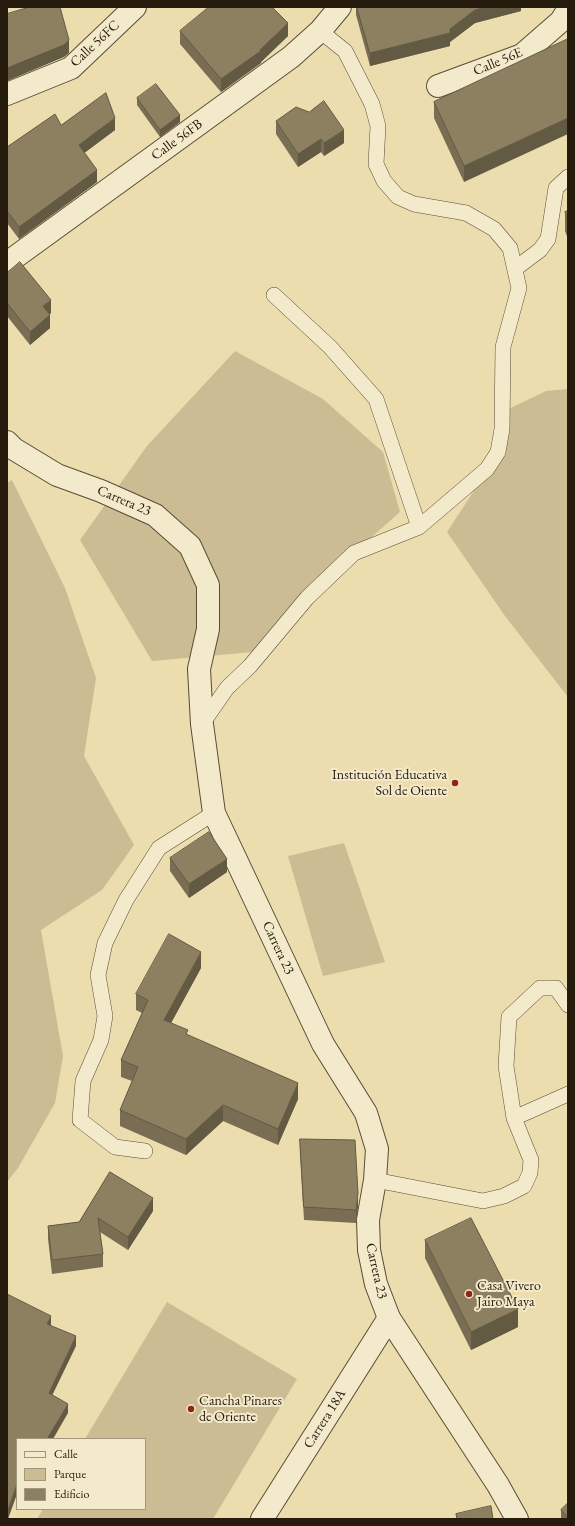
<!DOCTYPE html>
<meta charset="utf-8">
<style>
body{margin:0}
#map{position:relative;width:575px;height:1526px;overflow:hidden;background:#ecddaf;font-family:"EB Garamond",serif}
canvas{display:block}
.frame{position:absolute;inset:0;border:8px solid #271b0d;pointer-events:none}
.legend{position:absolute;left:16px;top:1438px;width:130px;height:72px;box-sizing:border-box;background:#f3e9cb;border:1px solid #a1977f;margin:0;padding:5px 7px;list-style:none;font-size:12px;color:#271b0d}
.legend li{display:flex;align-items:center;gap:8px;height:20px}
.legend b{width:20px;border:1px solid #a1977f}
</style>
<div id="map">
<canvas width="575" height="1526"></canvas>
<div class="frame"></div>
<ul class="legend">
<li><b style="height:5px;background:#f3e9cb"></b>Calle</li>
<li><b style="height:11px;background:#cbbc93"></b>Parque</li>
<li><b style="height:11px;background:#8d8061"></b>Edificio</li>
</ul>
</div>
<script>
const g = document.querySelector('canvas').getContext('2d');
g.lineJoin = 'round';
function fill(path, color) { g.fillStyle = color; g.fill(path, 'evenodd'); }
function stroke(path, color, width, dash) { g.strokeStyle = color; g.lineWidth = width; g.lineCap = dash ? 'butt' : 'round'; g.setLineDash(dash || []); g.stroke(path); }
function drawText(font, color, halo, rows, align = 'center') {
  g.font = font + ' "EB Garamond",serif'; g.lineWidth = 4; g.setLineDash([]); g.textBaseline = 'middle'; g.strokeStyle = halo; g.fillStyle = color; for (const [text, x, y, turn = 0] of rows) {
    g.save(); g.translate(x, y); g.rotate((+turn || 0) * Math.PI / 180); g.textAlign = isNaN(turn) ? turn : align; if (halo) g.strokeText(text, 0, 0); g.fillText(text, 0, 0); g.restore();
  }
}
fill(new Path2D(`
 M235,351L323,399L383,452L400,512L348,558L264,651L152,661L80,540L147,446Z
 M568,389V697L505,616L447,532L496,457L494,416L546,391Z
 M12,480L65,588L96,678L84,756L134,845L102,890L41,930L63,1056L55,1103L18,1168L7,1182V483Z
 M344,843L385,962L323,976L288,856Z
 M167,1302L297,1379L213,1519H37L43,1509H145V1439H85Z`), '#cbbc93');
const service = new Path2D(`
 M516,268L540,250L548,239L556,188L568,177
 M274,295L330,347L376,399L419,527
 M202,724L227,688L250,666L307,598L354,553L419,527L487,469L498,452L502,429L503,347L519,288L510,248L494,229L466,213L414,204L398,197L384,181L376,164L378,126L372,104L345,51L320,31
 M514,1118L568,1094
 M145,1151L115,1147L80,1120L83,1081L101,1040L105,1016L98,975L105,943L126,900L159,848L214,813
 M375,1180L483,1201L504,1196L524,1186L530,1173L531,1160L514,1118L506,1066L509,1017L540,988H556L568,1005`);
const minor = new Path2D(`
 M438,86L522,55L561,21L568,10
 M7,94L71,68L135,7
 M7,263L291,57L320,31L340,7
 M262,1519L389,1318`);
const tertiary = new Path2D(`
 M7,442L14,449L57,475L101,491L155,515L190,546L208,585V629L199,669L202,724L214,813L323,1044L366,1113L377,1149L375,1180L368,1220L369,1250L376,1284L389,1318L498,1485L517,1519`);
stroke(service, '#584c36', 16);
stroke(minor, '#584c36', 24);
stroke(tertiary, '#584c36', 24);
stroke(service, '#f3e9cb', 15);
stroke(minor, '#f3e9cb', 22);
stroke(tertiary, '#f3e9cb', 22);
fill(new Path2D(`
 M356,7H521V11L475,23L450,42V46L370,66L356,15Z
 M180,31L288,36L261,62V63L221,92L180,44Z
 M568,39L464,182L434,118V102Z
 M137,98L180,122L160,137L137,105Z
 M276,121L344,143L324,156L321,152L298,167L276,134Z
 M61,125L115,130L84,153L97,182L19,239L7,223V147Z
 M568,211V239L565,231V212Z
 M7,273L51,313L49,314L50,328L30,345L7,316Z
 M170,858L227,872L189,898L170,871Z
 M201,968L171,1023L188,1035L298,1099L278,1145L223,1121L186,1155L120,1126V1110L132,1081L121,1077V1060L142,1013L136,1010V994Z
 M300,1139L358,1206L356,1223L304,1220L300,1152Z
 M110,1172L153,1211L128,1250L100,1232L103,1254V1267L52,1274L48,1239V1226L79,1222Z
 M425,1240L518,1327L471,1350L425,1258Z
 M568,1503V1519H561V1510Z`), '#796e53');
fill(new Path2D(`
 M486,7H521V11L475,23L450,42V46L370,66V53L450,29L475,10Z
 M288,23V36L261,62V63L221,92V79L260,50Z
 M69,40V53L64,57L7,81V68Z
 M180,115V122L160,137V130Z
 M115,118V130L79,157V145Z
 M568,118V134L464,182V166Z
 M344,130V143L324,156V143Z
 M321,139V152L298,167V154Z
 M97,170V182L19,239V227Z
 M51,300V313L43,319V306Z
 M50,315V328L30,345V332Z
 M227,859V872L189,898V884Z
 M201,952V968L164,1036V1020Z
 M298,1083V1099L278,1145V1129Z
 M223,1105V1121L186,1155V1139Z
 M358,1193V1206L356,1223V1210Z
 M153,1198V1211L128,1250V1237Z
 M518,1309V1327L471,1350V1332Z
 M51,1316V1326L47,1324Z
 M76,1336V1346L49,1402V1393Z
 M68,1404V1413L53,1439H47Z
 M17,1484V1494L8,1519H7V1513Z`), '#635a44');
const building = new Path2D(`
 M30,7H60L69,40L64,45L7,68V14Z
 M209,7H272L288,23L260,50L261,51L221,79L180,31Z
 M357,7H486L475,10L450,29V33L370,53Z
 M568,39V118L464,166L434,102Z
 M156,84L180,115L160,130L137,98Z
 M106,93L115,118L79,145L97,170L19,227L7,211V147L55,114L61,125Z
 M324,101L344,130L324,143L321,139L298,154L276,121L296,107L309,112Z
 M568,211V220L565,212Z
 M20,262L51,300L43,306L50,315L30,332L7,303V273Z
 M209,832L227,859L189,884L170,858Z
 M169,934L201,952L164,1020L188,1030L186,1034L298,1083L278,1129L223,1105L186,1139L120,1110L138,1067L121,1060L148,1000L136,994Z
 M300,1139L355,1140L358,1193L356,1210L304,1207Z
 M110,1172L153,1198L128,1237L98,1218L103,1254L52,1260L48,1226L79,1222Z
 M471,1218L518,1309L471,1332L425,1240Z
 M7,1294L51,1316L47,1324L76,1336L49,1393L68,1404L47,1439H17V1484L7,1513Z
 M568,1503V1518L561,1510Z
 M491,1506L493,1519H457L456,1514Z`);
fill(building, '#8d8061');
stroke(building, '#635a44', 1);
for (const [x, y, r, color] of [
 [455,783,4,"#8f2418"],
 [469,1294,4,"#8f2418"],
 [191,1409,4,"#8f2418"]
]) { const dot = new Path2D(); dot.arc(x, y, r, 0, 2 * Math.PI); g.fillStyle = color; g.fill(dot); stroke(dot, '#f3e9cb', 1.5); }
drawText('14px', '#271b0d', '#f3e9cb', [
 ["Calle 56FC",95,44,-43],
 ["Calle 56E",498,62,-23],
 ["Calle 56FB",177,140,-36],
 ["Carrera 23",124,501,23],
 ["Carrera 23",278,948,65],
 ["Carrera 23",376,1271,77],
 ["Carrera 18A",325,1419,-58]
]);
drawText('14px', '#271b0d', '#f3e9cb', [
 ["Institución Educativa",447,775,"right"],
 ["Sol de Oiente",447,791,"right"],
 ["Casa Vivero",477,1286],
 ["Jairo Maya",477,1302],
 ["Cancha Pinares",199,1401],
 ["de Oriente",199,1417]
], 'left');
</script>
